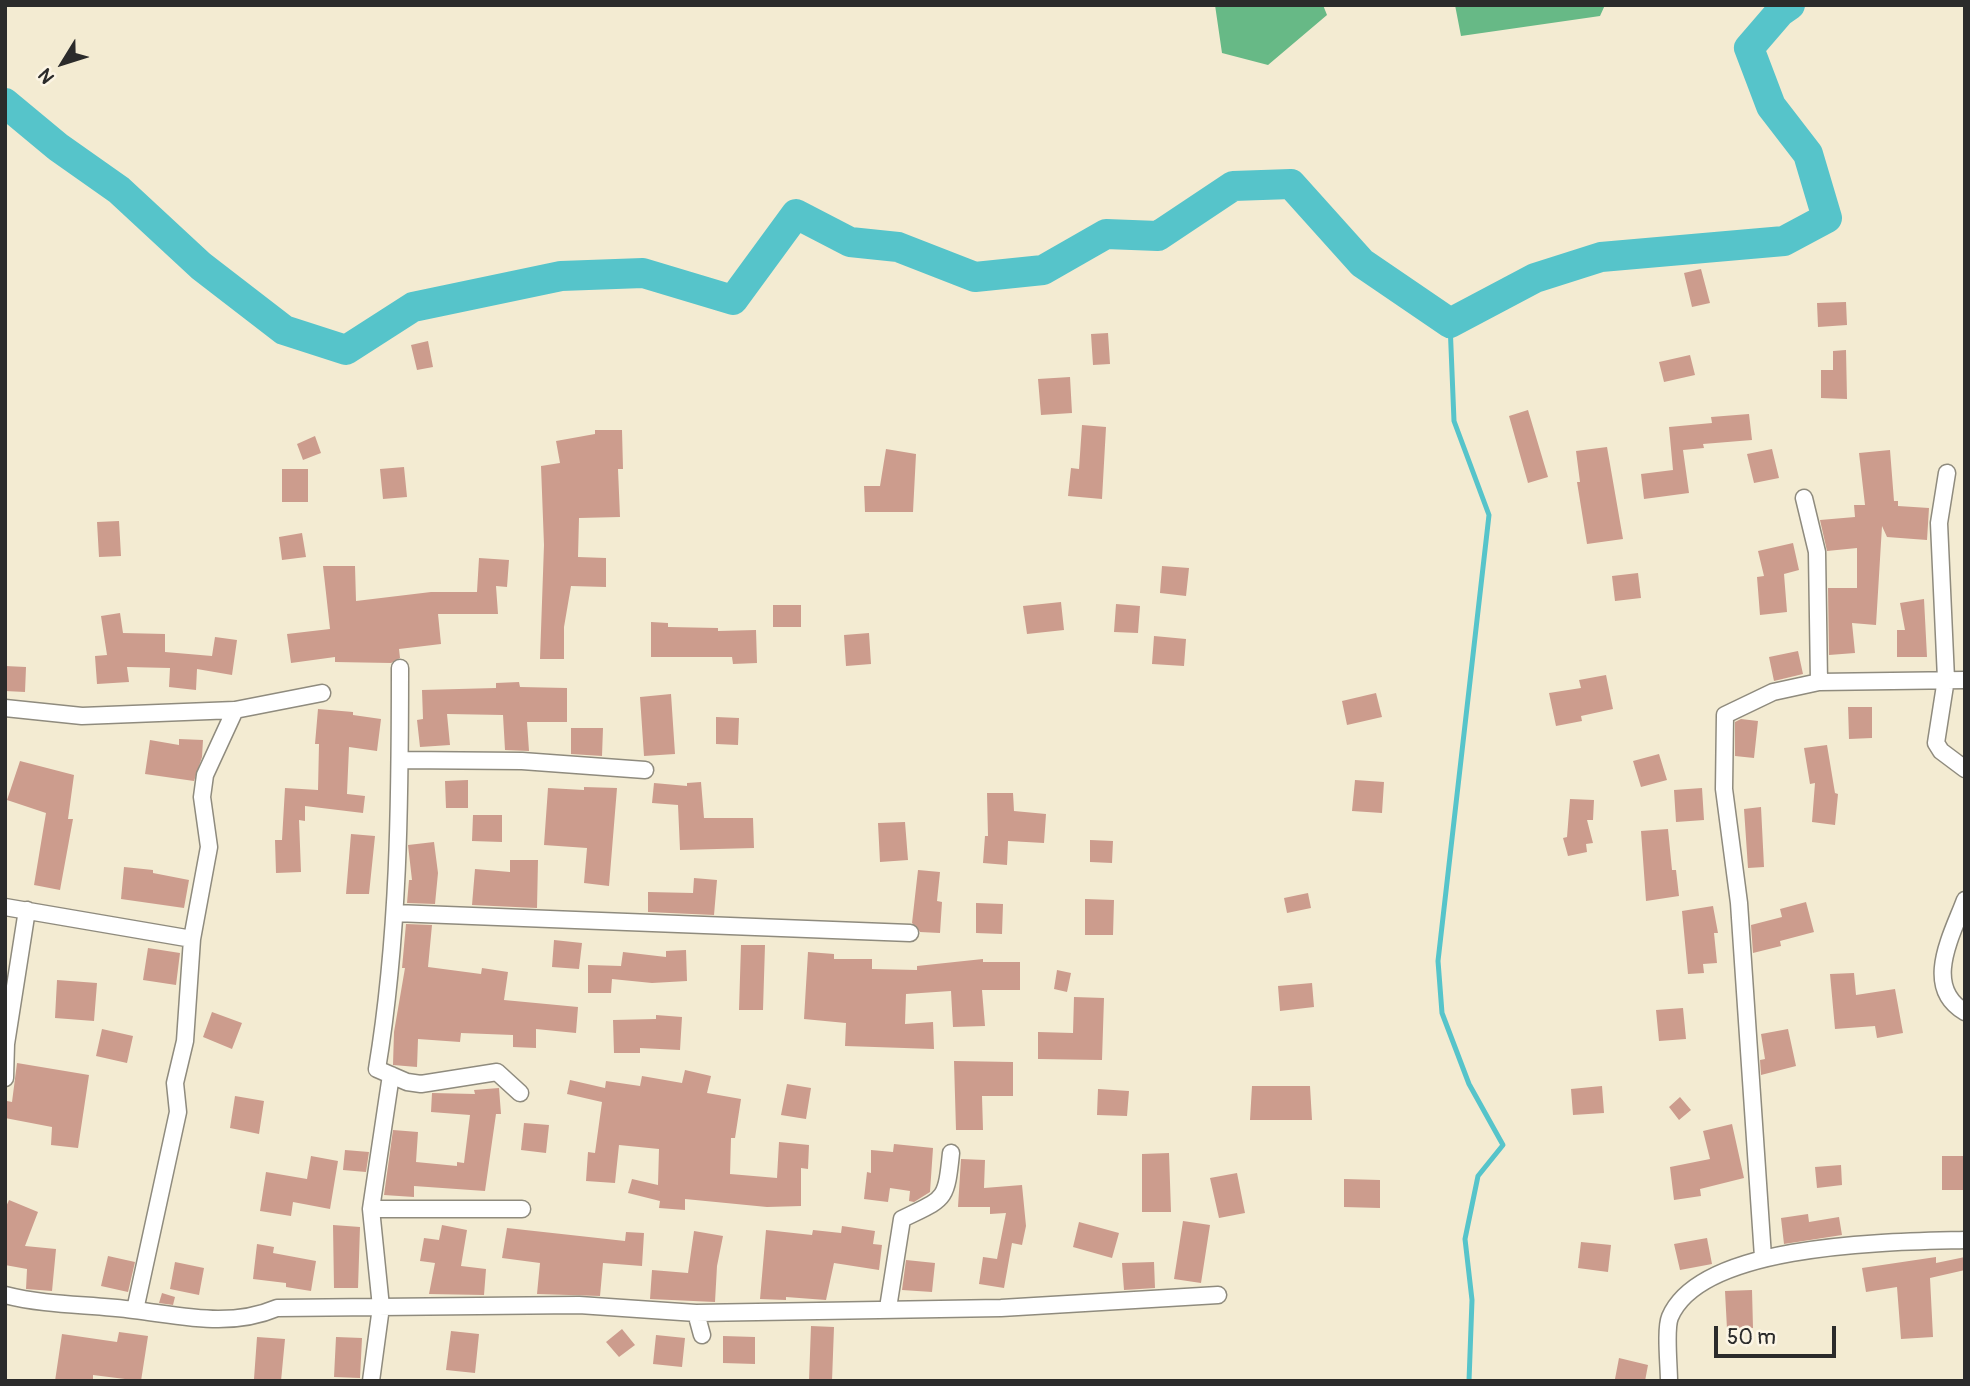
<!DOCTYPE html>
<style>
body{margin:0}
#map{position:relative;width:1970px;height:1386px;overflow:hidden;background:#f3ebd2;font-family:Pangolin,sans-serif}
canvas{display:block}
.frame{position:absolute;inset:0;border:7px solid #2b2b2b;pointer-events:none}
.north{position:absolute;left:28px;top:28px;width:70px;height:70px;-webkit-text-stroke:5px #fcf5e5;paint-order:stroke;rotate:232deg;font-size:19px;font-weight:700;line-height:28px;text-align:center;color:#2b2b2b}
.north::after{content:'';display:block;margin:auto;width:24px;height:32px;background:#2b2b2b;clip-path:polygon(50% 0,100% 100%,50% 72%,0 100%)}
.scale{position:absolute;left:1714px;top:1326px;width:122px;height:32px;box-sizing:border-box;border:4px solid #2b2b2b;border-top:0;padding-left:9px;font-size:21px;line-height:24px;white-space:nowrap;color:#2b2b2b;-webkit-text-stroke:5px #fcf5e5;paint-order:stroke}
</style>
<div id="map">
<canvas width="1970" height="1386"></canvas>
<div class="frame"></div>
<div class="north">N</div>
<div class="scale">50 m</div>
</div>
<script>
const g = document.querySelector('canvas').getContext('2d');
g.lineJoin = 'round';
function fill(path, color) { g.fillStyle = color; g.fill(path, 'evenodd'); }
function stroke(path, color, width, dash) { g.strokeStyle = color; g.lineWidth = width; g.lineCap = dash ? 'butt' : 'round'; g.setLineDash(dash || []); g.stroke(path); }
fill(new Path2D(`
 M1215,5H1323L1327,15L1268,65L1222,53Z
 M1455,5H1605L1600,16L1461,36Z`), '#67b986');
stroke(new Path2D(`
 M1450,323L1454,421L1489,515L1438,961L1442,1013L1469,1084L1503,1145L1478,1176L1465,1239L1472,1300L1469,1381`), '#56c4ca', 5);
stroke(new Path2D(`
 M5,103L58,147L119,190L201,266L284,330L346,350L413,307L561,276L643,273L733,300L796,214L850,242L898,247L975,277L1043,270L1106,234L1158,236L1233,186L1291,184L1362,263L1450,323L1535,278L1601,257L1784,241L1827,218L1808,154L1771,106L1749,48L1780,12L1790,5`), '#56c4ca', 30);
fill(new Path2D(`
 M1701,269L1710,303L1692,307L1684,273Z
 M1846,302L1847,325L1818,327L1817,303Z
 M1108,333L1110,364L1093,365L1091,334Z
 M428,341L433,367L417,370L411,345Z
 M1846,350L1847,399L1821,398V370H1833V351Z
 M1690,355L1695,375L1664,382L1659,362Z
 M1070,377L1072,413L1041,415L1038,379Z
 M1528,410L1548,477L1528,483L1509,416Z
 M1749,414L1752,440L1703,444L1704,448L1683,450L1689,493L1644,499L1641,474L1673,470L1669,427L1712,423L1711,417Z
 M1082,425L1106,427L1102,499L1068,496L1071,468L1079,469Z
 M595,430H622L623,469H618L620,517L579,518L578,557L606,558V587L571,586L564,627V659H540L544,545L541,466L560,463L556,441L595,434Z
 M315,436L321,453L303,460L297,444Z
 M1607,447L1623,539L1587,544L1577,482H1580L1576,451Z
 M886,449L916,454L913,512H865L864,486H880Z
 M1772,449L1779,478L1754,483L1747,454Z
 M1890,450L1894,501H1898V506L1929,508L1927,540L1887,537L1882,526L1876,625L1852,623L1855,653L1829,655L1828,588H1857V548L1827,551L1820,520L1855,517L1854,505H1865L1859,453Z
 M404,467L407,497L383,499L380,469Z
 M282,469H308V502H282Z
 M119,521L121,556L99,557L97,522Z
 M302,533L306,557L282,560L279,537Z
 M1793,543L1799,570L1784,574L1787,612L1760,615L1757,577L1764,576L1758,551Z
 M479,558L509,560L507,587L496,586L498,614H438L441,644L399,649L400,658L391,663L335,662V657L291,663L287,634L330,629L323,566H355L356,601L431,592H477Z
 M1162,566L1189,568L1186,596L1160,593Z
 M1638,573L1641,598L1615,601L1612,576Z
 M1924,599L1927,657H1897V630H1905L1900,603Z
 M1061,602L1064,630L1027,634L1023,606Z
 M1116,604L1140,606L1138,633L1114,632Z
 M773,605H801V627H773Z
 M120,613L123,633L165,634V652L212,656L215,637L237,640L232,675L197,669L196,690L169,687L170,668L127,667L129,682L97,684L95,656L107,655L101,616Z
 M651,622L668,623V627L718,628V631L756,630L757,663L733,664L732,657H651Z
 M869,633L871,664L846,666L844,635Z
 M1154,636L1186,639L1184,666L1152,664Z
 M1798,651L1803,674L1774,681L1769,657Z
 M5,666L26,667L25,692L5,691Z
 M1606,675L1613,709L1581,716L1582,721L1556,726L1549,693L1581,688L1579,680Z
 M519,682L520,687L567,688V722H527L529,751L505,750L503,715L447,714L450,745L420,747L417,720L423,719L422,690L496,688V683Z
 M1376,693L1382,717L1347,725L1342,701Z
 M671,694L675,754L644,756L640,697Z
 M1848,707H1872V738L1849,739Z
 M318,709L353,712V715L381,719L377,751L349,747L347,794L365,796L363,813L305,806V821L299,820L301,872L276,873L275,840H282L285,788L318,790L319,744H315Z
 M716,717L739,718L738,745L716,744Z
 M1741,719L1758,721L1754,758L1735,756V722Z
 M571,728H603L602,756L571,754Z
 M179,739L203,740L202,757L194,781L145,774L150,740L179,745Z
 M1827,745L1835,793L1838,794L1835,825L1812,822L1815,783L1810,784L1804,748Z
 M1659,754L1667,780L1641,787L1633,761Z
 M20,761L74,775L68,819H73L60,890L34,885L46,813L7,800Z
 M468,780V808H446L445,781Z
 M1355,780L1384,782L1382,813L1352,811Z
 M701,782L704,818H753L754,848L680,850L678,805L652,803L654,783L687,786V783Z
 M584,787L617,788L609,886L584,883L587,848L544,845L548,788L584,790Z
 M1702,788L1704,820L1676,822L1674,790Z
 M987,793H1013L1014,811L1046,814L1044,843L1008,841L1007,865L983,863L985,836H988Z
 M1570,799L1594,800L1593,820H1587L1593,843L1586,844L1587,852L1568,856L1563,838L1567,837Z
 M1761,807L1764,867L1748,868L1744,809Z
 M473,815H502V842L472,841Z
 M905,822L908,860L880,862L878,823Z
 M1668,829L1672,870H1676L1679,896L1646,901L1641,831Z
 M351,834L375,836L369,894H346Z
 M1090,840L1113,841L1112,863L1090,862Z
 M434,842L438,873L435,904L407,903L409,880H412L408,845Z
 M510,860H538L537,908L472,905L475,869L510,872Z
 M124,867L153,870V873L189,880L184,908L121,899Z
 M918,870L940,872L937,901L942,902L940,933L920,932L912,923Z
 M694,878L717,880L714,915L648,912V892L693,893Z
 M1308,893L1311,908L1287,913L1284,898Z
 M1085,899L1114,900L1113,935H1085Z
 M1806,902L1814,932L1780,941L1781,946L1753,953L1751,925L1782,917L1780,909Z
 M976,903L1003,904L1002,934L976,933Z
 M1713,906L1718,933H1714L1717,963L1703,964L1704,973L1688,974L1682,911Z
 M406,924L432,925L428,967L481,974L482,968L508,972L504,1000L578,1007L576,1033L536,1029V1048L513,1047V1035L461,1033L460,1042L418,1039L417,1067L393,1065L394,1032L405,968H402Z
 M554,940L582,943L579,969L552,967Z
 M741,945H765L763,1010H739Z
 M148,948L180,953L176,985L143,980Z
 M686,950L687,981L652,983L612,979L611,993H588V965L621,966L623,952L666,957V951Z
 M808,952L834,954V959H872V969L917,970V966L983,959V962H1020V990H982L985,1026L953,1027L951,991L906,994L905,1024L933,1022L934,1049L845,1046L846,1023L804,1019Z
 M1057,970L1071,973L1067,992L1054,989Z
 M1854,973L1856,995L1895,989L1903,1033L1877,1038L1875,1026L1835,1029L1830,974Z
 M57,980L97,983L94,1021L55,1018Z
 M1312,983L1314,1007L1280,1011L1278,986Z
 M1074,997L1104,998L1102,1060L1038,1059V1032L1073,1033Z
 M1683,1008L1686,1039L1659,1041L1656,1010Z
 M212,1012L242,1023L232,1049L203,1037Z
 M656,1015L682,1017L680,1050L640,1048V1053H614L613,1020L656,1019Z
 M102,1029L133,1036L127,1063L96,1056Z
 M1788,1029L1796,1066L1761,1075L1760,1060L1765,1059L1761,1034Z
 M954,1061L1013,1062V1096H982L983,1130H956Z
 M17,1063L89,1075L78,1148L51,1145L52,1127L5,1118L7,1101L12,1102Z
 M685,1070L711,1076L707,1093L741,1099L735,1138H731L730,1174L777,1178L779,1142L809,1145L808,1169L801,1168V1206L767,1207L685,1199V1210L659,1208L660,1201L628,1193L632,1179L658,1185L659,1149L619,1145L615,1183L586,1181L588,1152L595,1153L602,1102L567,1094L570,1080L605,1088L606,1081L640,1086L642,1076L682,1083Z
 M787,1084L811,1088L806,1119L781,1115Z
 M1252,1086H1310L1312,1120H1250Z
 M1602,1086L1604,1113L1573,1115L1571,1089Z
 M499,1088L501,1114H496L485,1191L414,1186V1197L384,1195L393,1130L418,1132L416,1162L457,1166V1162L464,1163L470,1115L431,1112L432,1093L475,1094L474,1090Z
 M1098,1089L1129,1091L1127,1116L1097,1115Z
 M235,1096L264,1101L259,1134L230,1128Z
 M1680,1097L1691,1110L1679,1120L1669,1107Z
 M524,1123L549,1125L546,1153L521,1150Z
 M1732,1124L1744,1178L1700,1189L1701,1196L1674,1200L1670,1167L1710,1159L1703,1131Z
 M894,1144L933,1148L930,1192L914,1202L909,1201L910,1191L890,1188L888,1202L864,1199L867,1172L871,1173V1150L893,1152Z
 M345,1150L369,1152L366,1172L343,1170Z
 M1169,1153L1171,1212H1142V1154Z
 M311,1156L338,1161L330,1209L293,1202L291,1216L260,1211L266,1172L307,1179Z
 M1942,1156H1965V1190H1942Z
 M961,1159L985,1160L984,1188L1022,1185L1026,1226L1022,1245L1012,1243L1004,1288L979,1284L983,1257L997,1259L1006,1213L990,1214V1207H958Z
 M1841,1165L1842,1185L1817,1188L1815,1167Z
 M1237,1173L1245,1213L1219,1218L1210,1178Z
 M1344,1179L1380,1180V1208L1344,1207Z
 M9,1200L38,1212L25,1246L56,1249L52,1291L26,1289L27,1269L5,1265V1209Z
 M1808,1214L1809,1222L1839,1217L1842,1235L1784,1244L1781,1218Z
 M1183,1221L1210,1225L1201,1283L1174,1279Z
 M1079,1222L1119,1233L1112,1258L1073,1247Z
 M333,1225L360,1227L358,1288H334Z
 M442,1225L467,1230L461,1266L486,1269L484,1295L429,1294L435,1263L420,1261L424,1238L439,1240Z
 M842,1226L875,1231L873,1244L882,1245L879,1270L834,1263L826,1300L786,1297V1300L760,1299L766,1230L812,1235L813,1230L841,1233Z
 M507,1228L625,1241L626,1232L644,1233L642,1266L603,1263L600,1296L537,1294L540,1263L502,1258Z
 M694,1231L723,1236L717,1266L715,1302L650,1299L652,1270L688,1273Z
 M1707,1238L1712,1264L1680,1270L1674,1244Z
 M1581,1242L1611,1245L1608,1272L1578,1268Z
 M257,1244L274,1247L273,1253L316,1261L311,1291L286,1287V1283L253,1279Z
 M108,1256L135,1262L128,1292L101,1286Z
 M1936,1257V1263L1965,1257V1270L1930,1278L1933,1337L1901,1339L1897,1287L1866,1292L1862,1268Z
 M906,1260L935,1263L932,1292L902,1290Z
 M175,1262L204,1268L199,1295L170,1289Z
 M1154,1262L1155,1288L1124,1290L1122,1263Z
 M1752,1290L1753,1328L1727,1329L1725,1291Z
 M162,1293L175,1297L173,1305L159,1303Z
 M811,1326L834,1327L832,1381H809Z
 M622,1329L635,1345L619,1357L606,1342Z
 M451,1331L479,1334L475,1373L446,1370Z
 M119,1332L148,1336L141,1381L93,1375V1381H55L62,1334L117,1342Z
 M656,1335L685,1338L682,1367L653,1364Z
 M723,1336L755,1337V1364L723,1363Z
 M257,1337L285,1339L281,1381L254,1379Z
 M336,1337L362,1338L360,1378L334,1377Z
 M1619,1358L1648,1365L1645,1381L1615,1379Z`), '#cc9c8d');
const minor = new Path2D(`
 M1947,473L1939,523L1946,679L1936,743L1941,751L1965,769
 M1804,498L1817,552L1819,682
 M400,668C400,802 399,937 377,1069L407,1082L421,1084L497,1072L520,1093
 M5,708L82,716L235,710L322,693
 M400,760L522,761L645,770
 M1965,900C1952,935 1922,987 1965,1012
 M5,907L192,939
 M395,913L910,933
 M5,1078L6,1044L27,910
 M371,1209H522
 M1763,1257L1739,903L1724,789L1725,715L1773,692L1819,682L1965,680
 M5,1295C48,1306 91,1304 134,1310C183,1316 230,1328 277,1308L579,1305L696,1313L1001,1308L1218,1295
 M888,1308L902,1219C945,1198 946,1202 951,1153
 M135,1310L178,1112L175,1083L185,1041L192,939L209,847L202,797L205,775L235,710
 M696,1313L702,1335
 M371,1381L381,1307L371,1209L391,1075
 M1669,1381C1669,1366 1665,1329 1670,1317C1702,1242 1894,1242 1965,1240`);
stroke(minor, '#8f8b7e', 19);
stroke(minor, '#fff', 16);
</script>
